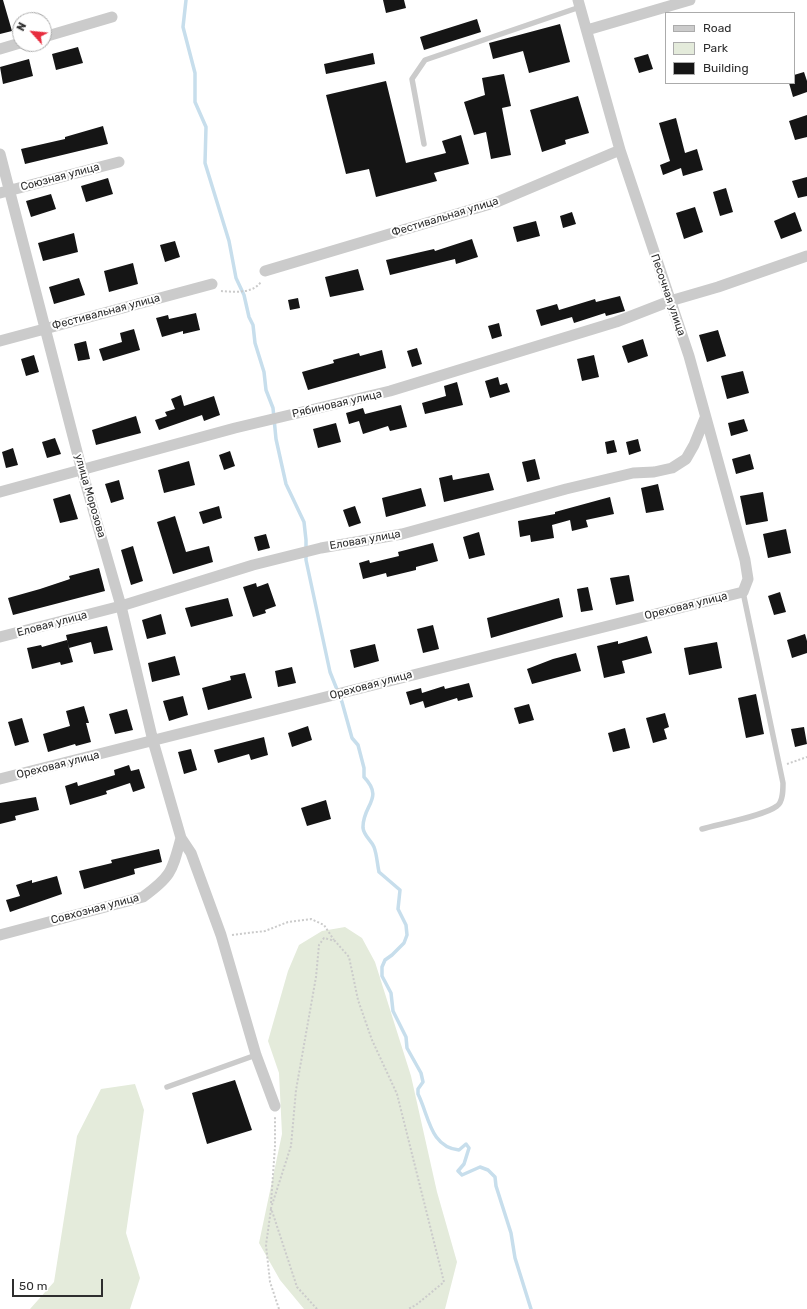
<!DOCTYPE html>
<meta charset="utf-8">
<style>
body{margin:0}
#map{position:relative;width:807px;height:1309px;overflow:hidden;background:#fff;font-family:Rubik,sans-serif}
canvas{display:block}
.legend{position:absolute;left:665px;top:12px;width:130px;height:72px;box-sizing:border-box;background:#fff;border:1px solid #ababab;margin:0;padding:5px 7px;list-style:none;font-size:12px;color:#2e2e2e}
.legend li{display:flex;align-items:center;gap:8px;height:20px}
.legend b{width:20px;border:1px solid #ababab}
.north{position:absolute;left:12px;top:12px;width:40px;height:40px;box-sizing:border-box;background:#fff;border:1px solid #ababab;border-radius:50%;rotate:297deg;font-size:11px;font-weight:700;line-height:16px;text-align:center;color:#2e2e2e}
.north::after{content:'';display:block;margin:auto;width:14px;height:18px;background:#e72d3e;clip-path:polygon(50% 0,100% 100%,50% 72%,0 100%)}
.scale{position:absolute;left:12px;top:1279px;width:91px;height:18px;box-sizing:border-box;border:2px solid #2e2e2e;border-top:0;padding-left:5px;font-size:12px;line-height:14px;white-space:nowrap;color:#2e2e2e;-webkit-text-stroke:3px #fff;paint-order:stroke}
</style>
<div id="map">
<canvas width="807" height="1309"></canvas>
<ul class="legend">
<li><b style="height:5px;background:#cbcbcb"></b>Road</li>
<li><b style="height:11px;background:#e4ebdb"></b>Park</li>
<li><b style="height:11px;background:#151515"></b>Building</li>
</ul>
<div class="north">N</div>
<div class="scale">50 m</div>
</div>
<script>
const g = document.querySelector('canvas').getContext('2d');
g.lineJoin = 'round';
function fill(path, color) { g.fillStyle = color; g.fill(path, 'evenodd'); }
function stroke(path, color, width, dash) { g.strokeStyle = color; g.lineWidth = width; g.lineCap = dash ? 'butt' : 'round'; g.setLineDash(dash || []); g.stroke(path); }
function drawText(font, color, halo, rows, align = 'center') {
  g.font = font + ' Rubik,sans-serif'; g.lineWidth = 4; g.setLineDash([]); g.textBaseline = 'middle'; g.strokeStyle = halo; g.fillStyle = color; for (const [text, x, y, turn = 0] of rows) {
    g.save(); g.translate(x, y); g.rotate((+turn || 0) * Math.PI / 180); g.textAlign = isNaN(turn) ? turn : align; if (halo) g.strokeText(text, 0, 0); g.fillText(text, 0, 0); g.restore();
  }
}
fill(new Path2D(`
 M345,927L362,938L375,962L411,1076L437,1192L457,1262L445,1309H304L280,1280L259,1243L282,1134L279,1073L268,1041L288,971L299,945L322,931Z
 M135,1084L144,1110L126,1233L140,1278L130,1309H30L54,1282L77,1136L101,1089Z`), '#e4ebdb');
stroke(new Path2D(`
 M186,0L183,27L195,73V102L206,127L205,163L229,241L236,278L244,295L249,317L253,325L255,343L264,372L266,390L273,408L276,439L286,484L304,522L306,540V560L330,672L342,702L352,738L358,745L364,768V777C385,799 362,805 363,828C364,836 371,840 374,847C377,855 377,863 379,872L400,890L398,909L406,925L407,935L404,943L392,955L385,960L382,967V976L391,993L393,1011L406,1037L407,1048L421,1073L423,1082L418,1089V1094C429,1116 430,1147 459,1150L466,1144L469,1148L464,1164L458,1171L462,1175L480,1167L488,1170L495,1177L496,1186L511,1233L515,1258L531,1309`), '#c7deec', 3.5);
fill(new Path2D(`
 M0,0H3L12,31L0,34Z
 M383,0H404L406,8L386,13Z
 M477,19L481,32L424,50L420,37Z
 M560,24L570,62L529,73L523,51L493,59L489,43Z
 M78,47L83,63L56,70L52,54Z
 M373,53L375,64L326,74L324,64Z
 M648,54L653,69L639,73L634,58Z
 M29,59L33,76L3,84L0,67Z
 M804,72L807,81V92L793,97L789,83H794V75Z
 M504,74L511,106L502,108L511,155L491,159L486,132L474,135L464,102L485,95L482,78Z
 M386,81L406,163L446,153L442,141L461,135L469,164L434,173L437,181L376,197L369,169L346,174L326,95Z
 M578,96L589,133L565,140L566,144L542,152L530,110Z
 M807,115V137L795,140L789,121Z
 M676,118L685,153L697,149L703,170L683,176L681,168L663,175L660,165L670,161L659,123Z
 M103,126L108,144L25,164L21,149L65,139V137Z
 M807,177V196L798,198L792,181Z
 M108,178L113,194L86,202L81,186Z
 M726,188L733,212L720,216L713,192Z
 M51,194L56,209L31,217L26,201Z
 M695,207L703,232L684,239L676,213Z
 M572,212L576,224L563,228L560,216Z
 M795,212L802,231L781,239L774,221Z
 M536,221L540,236L517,242L513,227Z
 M74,233L78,252L43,261L38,243Z
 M472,239L478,257L456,264L455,259L390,275L386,260L434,249L435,251Z
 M175,241L180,257L165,262L160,245Z
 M133,263L138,284L109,292L104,271Z
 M358,269L364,290L330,297L325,277Z
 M79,278L85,295L54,304L49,287Z
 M620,296L625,311L606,316L605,313L574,323L572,317L541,326L536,310L557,304L559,310L595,299L596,302Z
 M298,298L300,308L290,310L288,300Z
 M196,313L200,330L183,334V331L162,337L156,318L168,315L169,319Z
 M499,323L502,336L492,339L488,326Z
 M134,329L140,350L103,361L99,349L122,342L120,333Z
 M718,330L726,356L707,362L699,335Z
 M643,339L648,356L628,363L622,346Z
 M86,341L90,359L78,361L74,344Z
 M417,348L422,364L412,367L407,351Z
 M382,350L386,368L308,390L302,372L334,363L333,360L359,353L360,356Z
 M34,355L39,372L26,376L21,359Z
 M594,355L599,377L582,381L577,359Z
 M743,371L749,393L727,399L721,376Z
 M498,377L500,385L507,383L510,392L490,398L485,381Z
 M457,382L463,405L425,414L422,403L446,396L444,386Z
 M181,395L184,406L214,396L220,415L204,421L202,415L159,430L155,420L167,416L165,412L175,409L171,399Z
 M401,405L407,427L390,431L388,426L363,434L359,421L349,424L346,413L363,408L365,414Z
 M136,416L141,433L96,445L92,430Z
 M744,419L748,431L731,436L728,423Z
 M336,423L341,442L318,448L313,429Z
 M55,438L61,454L47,458L42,442Z
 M638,439L641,451L629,455L626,442Z
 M614,440L617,452L607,454L605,442Z
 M13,448L18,465L6,468L2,452Z
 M230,451L235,466L224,470L219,455Z
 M750,454L754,469L736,474L732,459Z
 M535,459L540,479L527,482L522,462Z
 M189,461L195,485L164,493L158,470Z
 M489,473L494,490L444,502L439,478L452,475L453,480Z
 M119,480L124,499L111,503L105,484Z
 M658,484L664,510L646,513L641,488Z
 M421,488L426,506L386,517L382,498Z
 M763,492L768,521L746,525L740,496Z
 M70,494L78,519L60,523L53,499Z
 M610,497L614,514L586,520L588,527L572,531L570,520L552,525L554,538L531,542L530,535L520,537L518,521L555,514V512Z
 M219,506L222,518L203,524L199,512Z
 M355,506L361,523L349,527L343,510Z
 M175,516L186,552L209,546L213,562L173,574L157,522Z
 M786,529L791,553L768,558L763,534Z
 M479,532L485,555L469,559L463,537Z
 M266,534L270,548L258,551L254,537Z
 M433,543L438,561L416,567V570L387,577L386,573L363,579L359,563L369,560L370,563L399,556L398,552Z
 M133,546L143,581L131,585L121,550Z
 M99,568L105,591L13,615L8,598L40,589L70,579L69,576Z
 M629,575L634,601L616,605L610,578Z
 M256,583L257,587L268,583L276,606L265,610L266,613L253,617L243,587Z
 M588,587L593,610L581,612L577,589Z
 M780,592L786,612L774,615L768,596Z
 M228,598L233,616L191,627L185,608Z
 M559,598L563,617L491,638L487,618Z
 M161,614L166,634L147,639L142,620Z
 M433,625L439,649L423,653L417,629Z
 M107,626L113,650L94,654L91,642L69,648L66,635Z
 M805,634L807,641V653L792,658L787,640Z
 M647,636L652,653L622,661L625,673L604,678L597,646L618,641V644Z
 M67,640L73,662L61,665L60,662L32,669L27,648L41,645L42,647Z
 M717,642L722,668L689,675L684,648Z
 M375,644L379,661L354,668L350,650Z
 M576,653L581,671L532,684L527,669L553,659Z
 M175,656L180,675L152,682L148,663Z
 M292,667L296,683L278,687L275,671Z
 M245,673L252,698L208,710L202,688L231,680L230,676Z
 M469,683L473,697L458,701L457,698L425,708L423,701L410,705L406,692L421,688L422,693L444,686L445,689Z
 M756,694L764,734L746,738L738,698Z
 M183,696L188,715L169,721L163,701Z
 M529,704L534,720L519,724L514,708Z
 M84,706L89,723H86L91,742L76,746L75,744L48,752L43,734L70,726L66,711Z
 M127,709L133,730L115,734L109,714Z
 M665,713L669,727L664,729L667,739L653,743L646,718Z
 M22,718L29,742L15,746L8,722Z
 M308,726L312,740L292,747L288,733Z
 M804,727L807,744L795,747L791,729Z
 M625,728L630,748L613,752L608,733Z
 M264,737L268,755L251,760L249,754L218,763L214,750Z
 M191,749L197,770L184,774L178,752Z
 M129,765L131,771L139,769L145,788L133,792L130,783L106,791L107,794L70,805L65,786L77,782L78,786L115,775L114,770Z
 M36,797L39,810L15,816L16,820L0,824V803Z
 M326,800L331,819L307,826L301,808Z
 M159,849L162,862L134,869L135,874L84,889L79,871L112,863L111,860Z
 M57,876L62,894L10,912L6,900L20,896L16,885L32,880V883Z
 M235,1080L252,1130L207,1144L192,1093Z`), '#151515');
stroke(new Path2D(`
 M221,291C235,292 252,294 261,282
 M787,764L807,757
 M232,935L265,931L288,922L311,919L324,925L334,940
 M271,1203L275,1146V1117
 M271,1209L266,1245L270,1282L279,1309
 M317,1309L297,1287L271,1208L291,1146L296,1090L316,977L319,945L324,938L335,941L349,957L358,1000L372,1040L397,1094L444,1282L416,1305L408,1309`), '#cbcbcb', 2, [2, 2]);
stroke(new Path2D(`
 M424,144L412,79L425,60L580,7
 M702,829C719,824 764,816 777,806C783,802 783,790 783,783L743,592
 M167,1087L256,1055`), '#cbcbcb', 5.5);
stroke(new Path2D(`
 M587,30L690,0
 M44,37L112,17
 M0,49L20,43
 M0,154L82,471L121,606L153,741L181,838L191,853L221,935L256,1055L275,1106
 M0,193L119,162
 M265,271L497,202L620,150
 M0,341L212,284
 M0,492L235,428L390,391L616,322L670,301L718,287L807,256
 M0,637L121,606L253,565L321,548L402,534L566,489L633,473L654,472L672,468L686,459L694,445L705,418
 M0,779L743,592L748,579L745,560L727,494L689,356L620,150L578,0
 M0,935L143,897C172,876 172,871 181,838`), '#cbcbcb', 11);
drawText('11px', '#2e2e2e', '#fff', [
 ["Союзная улица",60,177,-15],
 ["Фестивальная улица",445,217,-17],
 ["Песочная улица",668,295,71],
 ["Фестивальная улица",106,312,-15],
 ["Рябиновая улица",337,404,-13],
 ["улица Морозова",90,496,74],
 ["Еловая улица",365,540,-10],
 ["Ореховая улица",686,606,-14],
 ["Еловая улица",52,624,-15],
 ["Ореховая улица",371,685,-15],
 ["Ореховая улица",58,765,-14],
 ["Совхозная улица",95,909,-15]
]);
</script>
